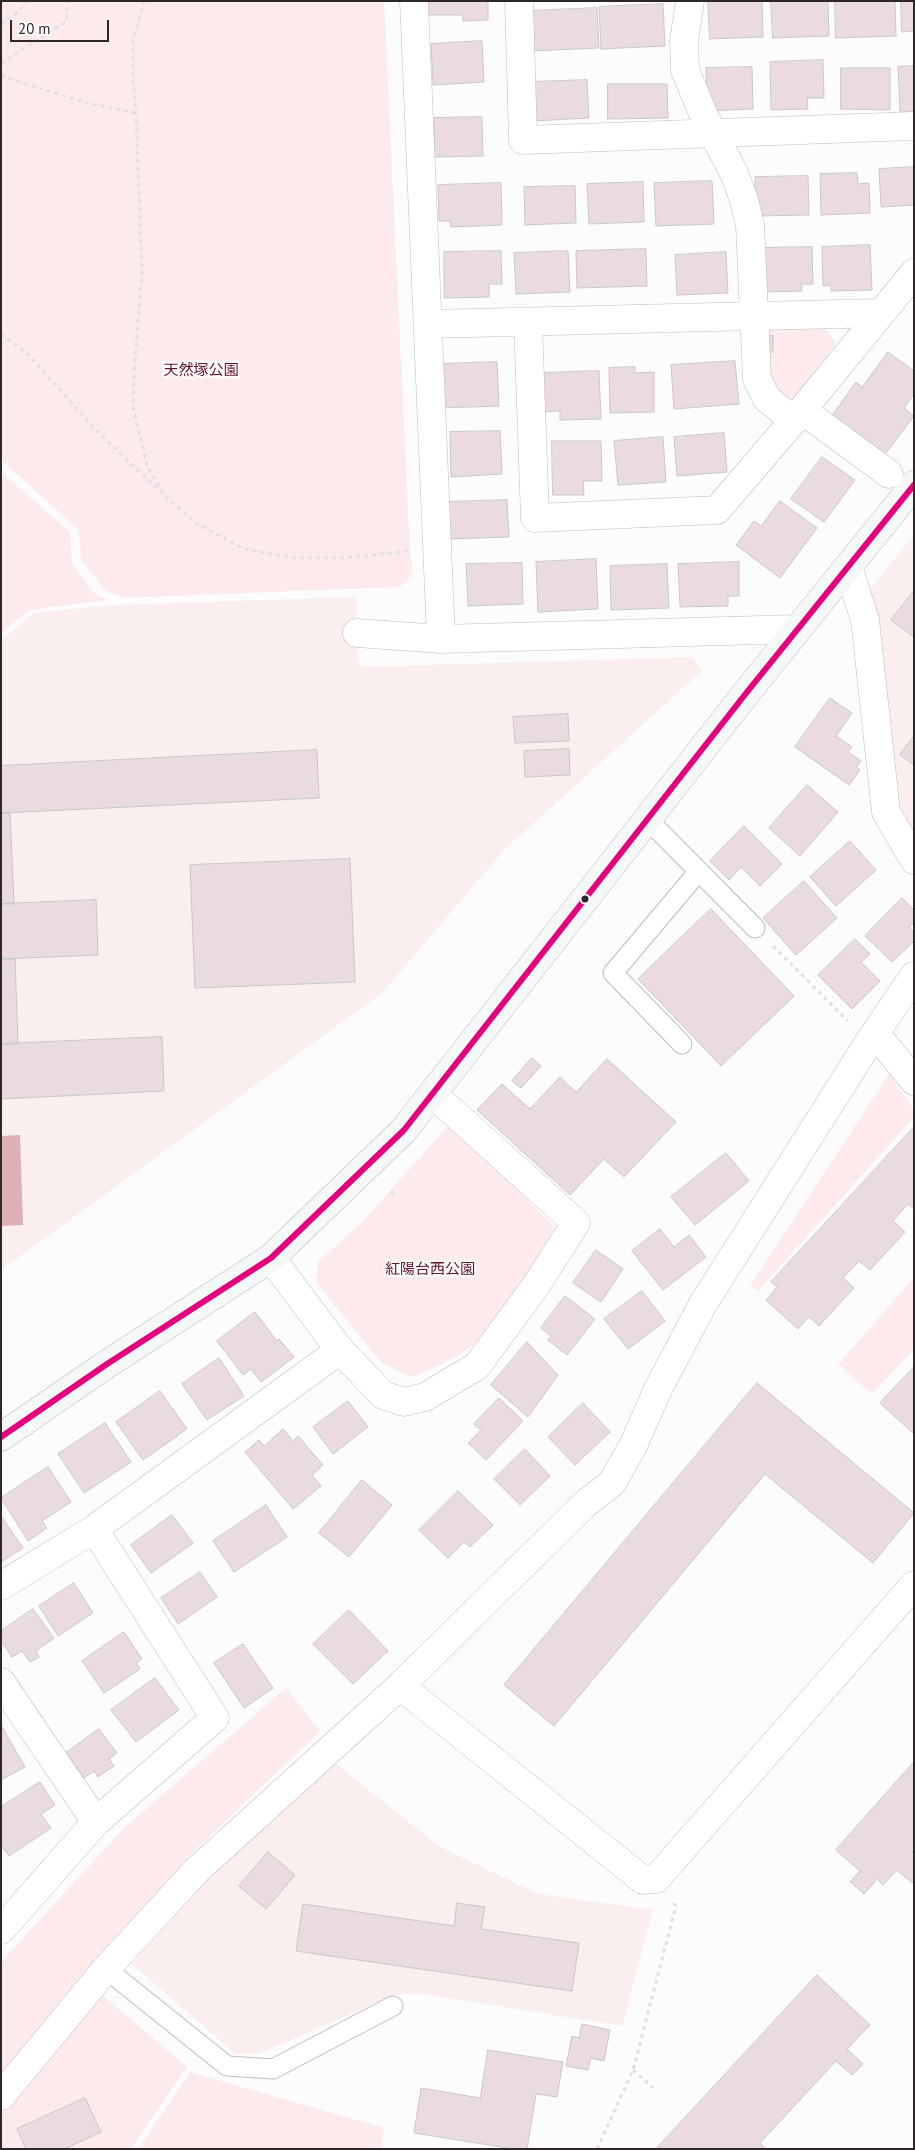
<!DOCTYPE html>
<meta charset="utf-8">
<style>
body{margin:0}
#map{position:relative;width:915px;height:2150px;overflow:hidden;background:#fdfcfc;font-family:"PT Sans",sans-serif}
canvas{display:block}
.frame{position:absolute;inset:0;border:2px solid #2d2727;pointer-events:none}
.scale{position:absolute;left:10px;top:20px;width:99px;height:22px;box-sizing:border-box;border:2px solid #2d2727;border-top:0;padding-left:6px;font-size:15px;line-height:18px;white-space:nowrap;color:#2d2727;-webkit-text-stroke:4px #fefbfb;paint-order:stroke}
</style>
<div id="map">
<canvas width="915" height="2150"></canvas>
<div class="frame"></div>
<div class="scale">20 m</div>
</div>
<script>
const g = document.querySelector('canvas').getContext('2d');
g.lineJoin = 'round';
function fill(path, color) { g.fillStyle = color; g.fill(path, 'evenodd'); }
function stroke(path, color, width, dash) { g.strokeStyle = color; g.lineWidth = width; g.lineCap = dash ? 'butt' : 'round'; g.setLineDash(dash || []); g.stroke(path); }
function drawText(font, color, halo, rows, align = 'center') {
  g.font = font + ' "PT Sans","Noto Sans JP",sans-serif'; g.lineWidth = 4.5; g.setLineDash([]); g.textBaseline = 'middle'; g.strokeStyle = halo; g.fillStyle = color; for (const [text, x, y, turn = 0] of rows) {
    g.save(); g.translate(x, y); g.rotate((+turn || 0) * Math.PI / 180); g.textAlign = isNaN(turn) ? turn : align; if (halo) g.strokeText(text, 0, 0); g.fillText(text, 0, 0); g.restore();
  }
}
fill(new Path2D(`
 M914,535V837L902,815L894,781L863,598Z
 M356,597L359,667L692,657L702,671L504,850L382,993L1,1270V640L34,613L111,605Z
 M335,1763L440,1847L539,1894L653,1910L622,2026L423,1994H397L258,2054H235L132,1964L227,1857Z`), '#faeeef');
fill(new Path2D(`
 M1,1H384L410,551L413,573L400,587L125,598L106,591L81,560L79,530L1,460Z
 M822,324L836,343L797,396L789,398L774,392L761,326Z
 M1,472L70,532L72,564L96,595L109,600L30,610L1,633Z
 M889,1074L914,1110V1117L758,1291L750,1286Z
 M450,1124L554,1226C548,1251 490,1333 469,1348C451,1361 431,1370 411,1377L381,1362L316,1282L318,1262L363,1221Z
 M914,1278V1349L872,1394L838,1364Z
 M286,1688L320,1731L192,1853L1,2076V1962L124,1828Z
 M101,1994L187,2067L131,2149H1V2114Z
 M190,2072L384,2128L381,2149H138Z`), '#fceaed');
fill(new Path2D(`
 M20,1135L23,1225L1,1226V1136Z`), '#dfafb6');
const building = new Path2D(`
 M427,1H488V20L463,21V15H428Z
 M708,1H762L763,37L710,39Z
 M771,1H828L829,36L773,38Z
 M835,1H895L896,36L836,38Z
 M901,1H914V31L902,32Z
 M663,4L665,46L601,49L599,7Z
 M597,8L599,48L529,51L528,11Z
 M482,41L484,82L433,85L431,44Z
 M823,60L824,98H807L808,109L771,110L770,62Z
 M914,66V112H900L898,67Z
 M752,67L753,109L707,111L706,68Z
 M841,68H890V110L841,109Z
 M587,80L589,118L533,121L531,82Z
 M608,84H667L668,118L608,119Z
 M482,117L483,156L434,157V118Z
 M914,167V205L881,207L879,169Z
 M857,173L858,184L869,183L870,213L821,215L820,174Z
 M808,176L809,215L755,216V177Z
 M712,181L714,224L656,226L654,183Z
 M643,182L644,222L589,224L587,184Z
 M501,183L502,225L451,227L450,221H439L438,185Z
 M575,186L576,223L525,225L524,187Z
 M870,245L872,290L831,291V285L823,286L822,247Z
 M812,247L813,284H801L802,291L762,292L761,248Z
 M646,249L647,286L577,288L576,251Z
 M501,251L502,284H489V297L444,298V252Z
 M568,251L570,292L516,294L514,253Z
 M726,252L728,293L677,295L675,255Z
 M773,336V352H763L762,337Z
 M888,352L914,371V394L904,408L914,416L883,457L830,418L856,382L862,387Z
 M735,361L739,404L674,409L671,365Z
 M497,362L499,406L441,408L440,364Z
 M635,367V373L654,372V412L610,413L609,368Z
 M599,371L601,419L560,420V411L544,412L543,373Z
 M500,431L502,474L451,477L450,432Z
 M724,433L727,472L677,476L674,437Z
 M663,437L666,482L618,485L614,441Z
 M552,441H601L602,481H583L584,495H553Z
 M822,457L855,480L824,522L791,499Z
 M507,500L509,537L449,539L447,502Z
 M780,501L817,528L780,578L736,545L754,521L761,526Z
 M596,559L598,609L538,612L536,562Z
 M739,562V596H728V606L680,607L678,564Z
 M522,563L523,604L468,606L466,564Z
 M667,564L669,608L611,610L610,566Z
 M914,591V637L891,620Z
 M830,698L852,713L836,736L852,747L848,752L861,761L856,767L860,770L849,785L795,747Z
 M568,714L569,741L515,743L513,717Z
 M914,736V765L900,755Z
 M569,749L570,775L525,777L524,751Z
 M317,750L319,798L1,813V766Z
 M807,785L838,812L800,856L769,828Z
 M1,813H10L14,904H1Z
 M744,826L782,864L760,886L741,867L729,880L710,861Z
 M850,841L876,870L836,906L810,877Z
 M350,859L355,982L195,988L190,865Z
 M804,881L837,918L796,955L763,918Z
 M902,898L914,910V923L909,927L914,932V941L892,962L865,936Z
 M96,900L98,955L1,959V904Z
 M711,909L794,996L721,1066L638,979Z
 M855,939L870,954L861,962L880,981L852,1009L818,975Z
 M1,959H15L18,1044H1Z
 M162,1037L164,1091L1,1099V1044Z
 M532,1058L541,1066L521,1088L512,1081Z
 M607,1059L676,1122L624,1177L604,1159L570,1195L477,1110L502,1084L530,1109L560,1077L576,1092Z
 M914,1127V1209L908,1204L893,1221L905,1232L870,1270L859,1261L843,1278L854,1288L819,1326L809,1317L798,1329L766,1300L777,1287L771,1282Z
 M726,1153L749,1181L695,1225L671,1197Z
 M660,1229L674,1247L689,1235L706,1257L663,1290L632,1251Z
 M596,1250L623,1269L601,1302L573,1283Z
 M642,1291L665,1321L628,1349L604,1319Z
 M565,1296L595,1319L567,1355L548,1340L551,1336L541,1328Z
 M255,1312L277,1341L279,1339L294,1357L261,1382L251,1369L243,1375L217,1341Z
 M527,1342L558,1375L528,1417L491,1385Z
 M219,1358L244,1396L207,1420L182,1384Z
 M914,1367V1434L880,1403Z
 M757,1383L914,1513L873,1563L765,1474L554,1726L504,1685Z
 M160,1391L187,1429L143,1460L116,1422Z
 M499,1398L523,1421L486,1460L468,1443L481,1430L474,1424Z
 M348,1401L368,1427L333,1454L313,1427Z
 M583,1403L610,1432L575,1465L548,1437Z
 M105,1423L131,1462L84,1493L58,1454Z
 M283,1429L293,1441L298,1436L323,1465L312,1475L321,1486L293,1509L245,1452L259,1440L264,1446Z
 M525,1449L550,1476L520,1505L494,1479Z
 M48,1467L71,1502L42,1521L47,1528L28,1541L1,1498Z
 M362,1480L392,1505L349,1557L319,1533Z
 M458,1491L493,1525L470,1547L464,1542L448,1558L419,1530Z
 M266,1505L287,1537L234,1572L213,1541Z
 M172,1515L193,1543L151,1573L131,1545Z
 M1,1516L23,1548L1,1562Z
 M200,1572L217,1597L178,1624L161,1598Z
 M74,1583L93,1613L58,1636L39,1606Z
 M33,1609L54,1638L36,1651L39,1657L30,1662L22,1651L12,1657L1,1641V1631Z
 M349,1610L388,1651L353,1684L313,1644Z
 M124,1632L142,1659L136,1663L140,1669L104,1693L82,1661Z
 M243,1644L273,1688L244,1708L214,1663Z
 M155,1678L179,1710L136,1742L111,1710Z
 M1,1725L25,1767L1,1780Z
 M99,1729L117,1753L109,1759L114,1766L98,1777L94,1771L84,1778L66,1753Z
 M914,1762V1850L912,1852L914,1854V1881L912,1883L897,1870L883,1885L877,1879L864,1894L850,1882L860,1871L836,1850Z
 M40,1782L55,1805L41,1814L51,1828L9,1856L1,1845V1807Z
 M268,1852L295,1875L266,1909L239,1886Z
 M457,1903L485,1907L481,1929L579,1943L572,1991L296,1951L303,1904L454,1926Z
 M817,1975L870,2025L847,2049L863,2064L852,2075L836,2061L760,2143L766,2149H656Z
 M582,2024L610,2030L604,2061L591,2058L588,2070L566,2066L572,2036L579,2038Z
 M488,2050L563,2062L557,2097L536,2094L527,2149H514L414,2133L421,2088L480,2098Z
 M85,2098L101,2132L64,2149H26L17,2129Z`);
fill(building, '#eadcde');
stroke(building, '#cac7c7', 1);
const lane = new Path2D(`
 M648,820L755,928
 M682,1044L613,973L699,871
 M106,1969L227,2066L273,2069L393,2006`);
const street = new Path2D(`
 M414,1L441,639L797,629
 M519,1L523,140L914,126
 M690,1L684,41L685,70L704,116L734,173L744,200L750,225L757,379L767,399L794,420
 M528,322L535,518L717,510L794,420L914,273
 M428,324L881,313
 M802,410L889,474
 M848,567L865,620L886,812L914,860
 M357,633L441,639
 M875,1033L914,1081
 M340,1350L383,1395L404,1402L425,1397L477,1366L537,1284L576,1223L433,1094
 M1,1586L94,1529L340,1350L271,1258
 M1,1682L96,1822
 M400,1686L643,1880L656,1879L914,1585
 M1,1930L96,1822L215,1718L94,1529
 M1,2096L106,1969L197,1870L400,1686L585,1504L612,1483L633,1446L658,1389L703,1304L869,1042L914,976`);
const secondary = new Path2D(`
 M1,1437L107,1364L271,1258L404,1130L747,692L914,485`);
stroke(lane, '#bfbcbc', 21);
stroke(street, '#bfbcbc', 29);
stroke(secondary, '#bfbcbc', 29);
stroke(new Path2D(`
 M144,1L133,40V80L136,113L142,272L134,374L133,408L148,468L166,497L196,523L244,549L294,558H344L408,551
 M1,24L17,13L27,1
 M1,63L67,21V1
 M1,76L87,103L136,113
 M1,334L29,355L94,428L162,493
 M773,946L848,1021
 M391,1191L395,1196
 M633,2070L653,2088
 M597,2149L633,2070L676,1906L674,1903`), '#e1e1e1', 3, [4, 4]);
stroke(lane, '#fff', 19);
stroke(street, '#fff', 28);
stroke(secondary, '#f4f8f7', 28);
stroke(new Path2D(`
 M1,1437L107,1364L271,1258L404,1130L747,692L914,485`), '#e5007d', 6);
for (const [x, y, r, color] of [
 [585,899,4.5,"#2d2727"]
]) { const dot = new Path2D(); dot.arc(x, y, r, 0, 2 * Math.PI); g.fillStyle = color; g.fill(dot); stroke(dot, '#fefbfb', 2); }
drawText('15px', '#64142a', '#fefbfb', [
 ["天然塚公園",201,371],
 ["紅陽台西公園",430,1270]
]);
</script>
